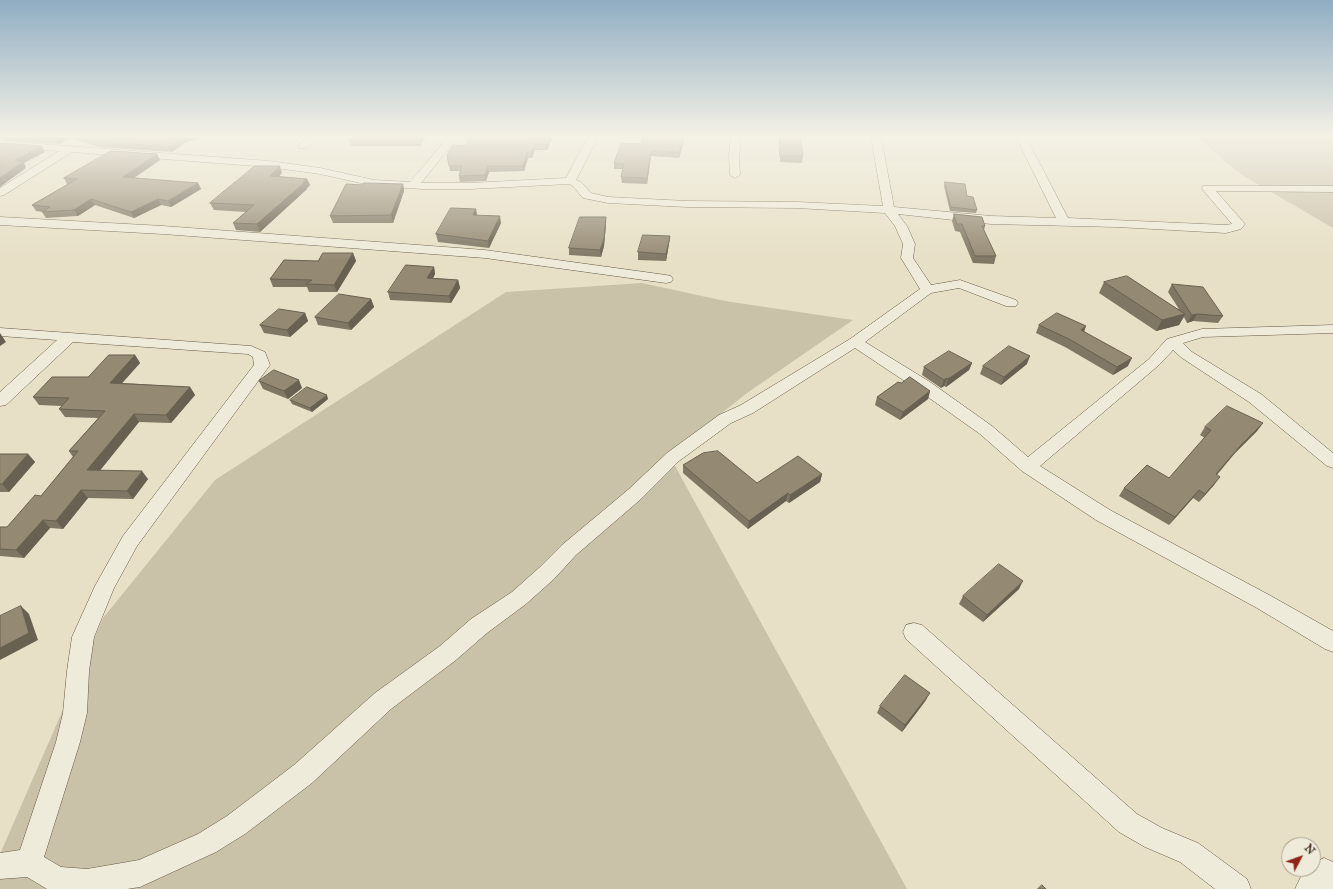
<!DOCTYPE html>
<style>
body{margin:0}
#map{position:relative;width:1333px;height:889px;overflow:hidden;background:#e7e0c6;font-family:"IM FELL Great Primer",serif}
canvas{display:block}
.north{position:absolute;left:1281px;top:837px;width:40px;height:40px;box-sizing:border-box;background:#efebda;border:1px solid #a79e8d;border-radius:50%;rotate:49deg;font-size:11px;font-weight:700;line-height:16px;text-align:center;color:#3b2a19}
.north::after{content:'';display:block;margin:auto;width:14px;height:18px;background:#8f2418;clip-path:polygon(50% 0,100% 100%,50% 72%,0 100%)}
</style>
<div id="map">
<canvas width="1333" height="889"></canvas>
<div class="north">N</div>
</div>
<script>
const g = document.querySelector('canvas').getContext('2d');
g.lineJoin = 'round';
function fill(path, color) { g.fillStyle = color; g.fill(path, 'evenodd'); }
function stroke(path, color, width, dash) { g.strokeStyle = color; g.lineWidth = width; g.lineCap = dash ? 'butt' : 'round'; g.setLineDash(dash || []); g.stroke(path); }
fill(new Path2D(`
 M1196,137H1333V228L1242,175Z
 M642,283L725,301L853,320L747,393L669,455L907,889H0V854L103,618L215,480L506,292Z`), '#cac1a9');
const minor = new Path2D(`
 M308,137H319L307,148H299L298,146Z
 M448,137H458L421,183H470L566,178L588,137H598L576,180L581,182L591,193L608,197L687,201L797,202L883,206L871,137H881L894,207L991,216L1056,218L1016,137H1026L1068,218L1226,225L1232,224L1203,190L1202,188L1203,186H1333V192L1216,191L1245,224L1241,229L1226,233L1117,227L991,224L898,214L907,226L915,244L913,258L931,285L960,280L1016,300L1018,303L1016,306H1006L959,288L931,293L865,342L930,382L992,426L1028,457L1149,359L1167,339L1202,329L1333,325V333L1203,337L1183,343L1192,352L1261,394L1333,453V468L1327,466L1249,402L1182,358L1173,350L1159,365L1040,466L1110,510L1271,596L1333,631V652L1325,649L1257,608L1096,520L1022,471L980,434L918,390L855,348L753,413L731,423L679,461L641,499L576,555L554,579L526,604L487,633L456,660L391,709L312,783L245,834L216,852L140,887L127,889H47L27,877L0,879V853L20,850L56,742L63,713L67,671L72,637L95,586L123,536L254,365L253,357L248,354L73,342L6,405L0,406V392L57,340L0,336V328L251,346L265,352L270,365L137,546L114,588L94,637L89,671L87,713L80,742L44,857L61,867L87,869L139,860L198,834L227,816L294,765L375,693L440,646L471,619L512,592L540,567L562,545L629,489L667,453L719,415L741,405L850,339L920,289L901,258L903,244L895,226L885,213L797,208L687,207L608,203L583,198L573,186L569,184L470,189H423L374,186L320,174L269,167L72,152L4,195L0,196V188L59,151L0,147V141L269,161L320,168L374,180L410,182Z
 M731,137H741L739,157L740,175L735,178L730,175L729,157Z
 M0,217L163,226L485,250L666,275L671,276L673,279L671,282L666,283L485,258L163,234L0,225Z
 M914,623L922,625L1137,814L1162,828L1198,843L1247,879L1251,889H1215L1180,862L1145,847L1119,832L906,639L903,632L906,625Z
 M1324,858L1333,862V889H1295L1303,872L1307,869H1313V864Z`);
stroke(minor, '#665844', 1);
fill(minor, '#efebda');
fill(new Path2D(`
 M1,137H201L185,143L172,152L99,147L70,138L59,144L3,140Z
 M353,137H426L420,146H351L349,140Z
 M553,137L547,150H535L532,158H528L524,171L489,172L486,181L460,182L459,176L460,171H450L447,155L465,146Z
 M685,137L679,158L651,156L647,184L622,183L621,177L623,169H614V163L641,144Z
 M779,137H800L803,156L802,163L780,162Z
 M157,154L160,160L134,178L198,183L201,189L171,207L161,205L134,218L95,205L78,216L46,218L42,212H43L36,211L32,205L69,184H67L64,178Z
 M282,173L279,176L307,179L310,185L307,188V189L260,232L236,230L233,223L246,212L214,210L210,203Z
 M945,182L967,196L977,210L976,213L950,211L944,186Z
 M403,184L404,191L393,223H333L330,216L363,185Z
 M476,209L477,215L501,223L489,248L438,242L436,234Z
 M954,214L985,226L984,230L996,256L994,264L973,263L960,232L955,231L952,221Z
 M606,224L604,246L601,257L569,255V248Z
 M670,236L669,244L666,261L638,260V252Z
 M353,253L356,261L337,292H309L307,287H273L270,279L318,261Z
 M434,267L435,274L433,278L458,280L460,288L451,303L390,300L388,292Z
 M1104,282L1179,309L1168,292L1172,284L1223,316L1218,323L1193,321L1187,323L1184,317L1179,325L1156,331L1099,293Z
 M371,299L374,307L351,330L318,325L315,317Z
 M305,313L308,321L290,337L264,333L260,325Z
 M1039,325L1086,326L1084,331L1128,366L1113,375L1065,347L1036,333Z
 M135,355L140,363L122,383L190,387L195,395L171,423L139,422L100,470L148,479L133,499L88,498L63,529L50,528L24,558L0,556V527H7L41,496L73,457L69,451L98,418L65,417L59,409L62,406L39,405L33,397L88,377Z
 M972,363L969,370L946,387L944,386L941,388L922,375L924,367Z
 M1027,364L1001,385L980,374L983,366Z
 M259,381L302,388L288,399L263,389Z
 M901,383L930,391L928,399L900,420L875,405L877,397Z
 M328,399L312,412L292,404L290,400Z
 M1263,423L1257,431L1235,453L1217,475L1214,485L1199,502L1193,498L1169,525L1119,496L1124,488L1169,478L1205,438L1200,435L1205,427Z
 M0,454H28L35,462L9,492H0Z
 M683,465L757,483L822,474L820,482L789,503L786,501L748,529L683,473Z
 M1019,589L983,622L959,604L963,596Z
 M926,700L902,732L877,713L880,706Z`), '#7f7663');
fill(new Path2D(`
 M58,137H69L70,138L59,144L56,138Z
 M184,137H201L185,143L172,152L169,147Z
 M421,137H426L420,146L419,140Z
 M550,137H553L547,150L546,145Z
 M684,137H685L679,158V152Z
 M535,144V150L532,158L531,152Z
 M42,146L45,152L24,163L26,168L0,187V178L15,160Z
 M651,151V156L647,184V178Z
 M527,152L528,158L524,171L523,166Z
 M157,154L160,160L126,183L123,177Z
 M280,166L282,173L273,183L270,176Z
 M488,166L489,172L486,181L485,175Z
 M307,179L310,185L307,188V189L260,232L257,224Z
 M198,183L201,189L171,207L168,201Z
 M403,184L404,191L393,223L391,215Z
 M91,199L95,205L78,216L74,210Z
 M158,199L161,205L134,218L131,212Z
 M476,209L477,216L473,215Z
 M500,216L501,223L489,248L488,241Z
 M606,217V224L604,246L601,257L600,250Z
 M670,236L669,244L666,261V254Z
 M353,253L356,261L337,292L334,285Z
 M434,267L435,274L429,286L427,278Z
 M458,280L460,288L451,303L449,296Z
 M371,299L374,307L351,330L348,323Z
 M305,313L308,321L290,337L287,330Z
 M1185,314L1179,325L1156,331L1162,320Z
 M1197,314L1193,321L1187,323L1192,315Z
 M1086,326L1083,334L1081,330Z
 M0,333L6,342L0,346Z
 M135,355L140,363L115,391L110,383Z
 M1030,356L1027,364L1001,385L1004,377Z
 M1132,358L1128,366L1113,375L1117,367Z
 M972,363L969,370L946,387L948,379Z
 M947,378L944,386L941,388L944,380Z
 M299,380L302,388L288,399L284,391Z
 M190,387L195,395L171,423L166,415Z
 M930,391L928,399L900,420L903,412Z
 M327,395L328,399L312,412L310,408Z
 M134,414L139,422L94,478L87,470Z
 M1263,423L1257,431L1235,453L1210,482L1216,474L1241,445Z
 M28,454L35,462L9,492L2,484Z
 M142,471L148,479L133,499L127,491Z
 M822,474L820,482L789,503L790,495Z
 M1220,477L1214,485L1199,502L1205,494Z
 M81,490L88,498L63,529L56,521Z
 M1199,490L1193,498L1169,525L1175,517Z
 M788,493L786,501L748,529L749,521Z
 M43,520L50,528L24,558L16,550Z
 M1023,581L1019,589L983,622L987,615Z
 M21,606L29,614L38,640L0,660V648Z
 M930,693L926,700L902,732L905,725Z`), '#686050');
const building = new Path2D(`
 M35,137H58L56,138Z
 M81,137H184L169,147L96,141Z
 M353,137H421L419,140H349Z
 M470,137H550L546,145L535,144L531,152H527L523,166H488L485,175L459,176L462,166H449L447,155L453,145L465,146Z
 M643,137H684L679,152L651,151L647,178L621,177L624,164L614,163L621,143L641,144Z
 M780,137H800L803,156H780Z
 M0,143L42,146L15,160L23,162L0,178Z
 M111,151L157,154L123,177L198,183L168,201L158,199L131,212L91,199L74,210L42,212L50,207L32,205L77,179L64,178Z
 M255,166H280L270,176L307,179L303,182H305L257,224L233,223L254,205L210,203Z
 M945,182L965,184L967,196L973,197L977,210L951,207Z
 M364,183L403,184L391,215L330,216L346,184L363,185Z
 M451,208L476,209L473,215L500,216L488,241L436,234Z
 M954,214L982,217L985,226H982L996,256H975L962,224H957Z
 M580,217H606L604,239L600,250L569,248Z
 M643,235L670,236L666,254L638,252Z
 M323,253H353L334,285L306,284L312,280L270,279L284,260L318,261Z
 M406,265L434,267L427,278L458,280L449,296L388,292Z
 M1127,276L1185,314L1162,320L1104,282Z
 M1172,284L1203,287L1223,316L1197,314L1192,315Z
 M339,294L371,299L348,323L315,317Z
 M279,309L305,313L287,330L260,325Z
 M1057,313L1086,326L1081,330L1132,358L1117,367L1069,339L1039,325Z
 M1009,346L1030,356L1004,377L983,366Z
 M949,351L972,363L948,379L947,378L944,380L924,367Z
 M109,355H135L110,383L190,387L166,415L134,414L87,470L142,471L127,491L81,490L56,521L43,520L16,550L0,549V527H7L35,495L41,496L78,451H69L105,411L59,409L69,398L33,397L52,377H88Z
 M274,370L299,380L284,391L259,381Z
 M910,377L930,391L903,412L877,397L898,382L901,383Z
 M307,387L327,395L310,408L290,400Z
 M1227,406L1263,423L1241,445L1216,474L1220,477L1205,494L1199,490L1175,517L1124,488L1147,465L1169,478L1211,430L1205,427Z
 M718,451L757,483L798,456L822,474L790,495L788,493L749,521L683,465L703,453Z
 M0,454H28L2,484H0Z
 M999,564L1023,581L987,615L963,596Z
 M21,606L29,633L0,648V616Z
 M905,675L930,693L905,725L880,706Z
 M1042,885L1046,889H1038Z`);
fill(building, '#948973');
stroke(building, '#686050', 1);
const sky = g.createLinearGradient(0, 0, 0, 261);
sky.addColorStop(0, '#90adc3');
sky.addColorStop(0.52, '#f4f1e5');
sky.addColorStop(1, '#f4f1e500');
g.fillStyle = sky;
g.fillRect(0, 0, 1333, 261);
</script>
